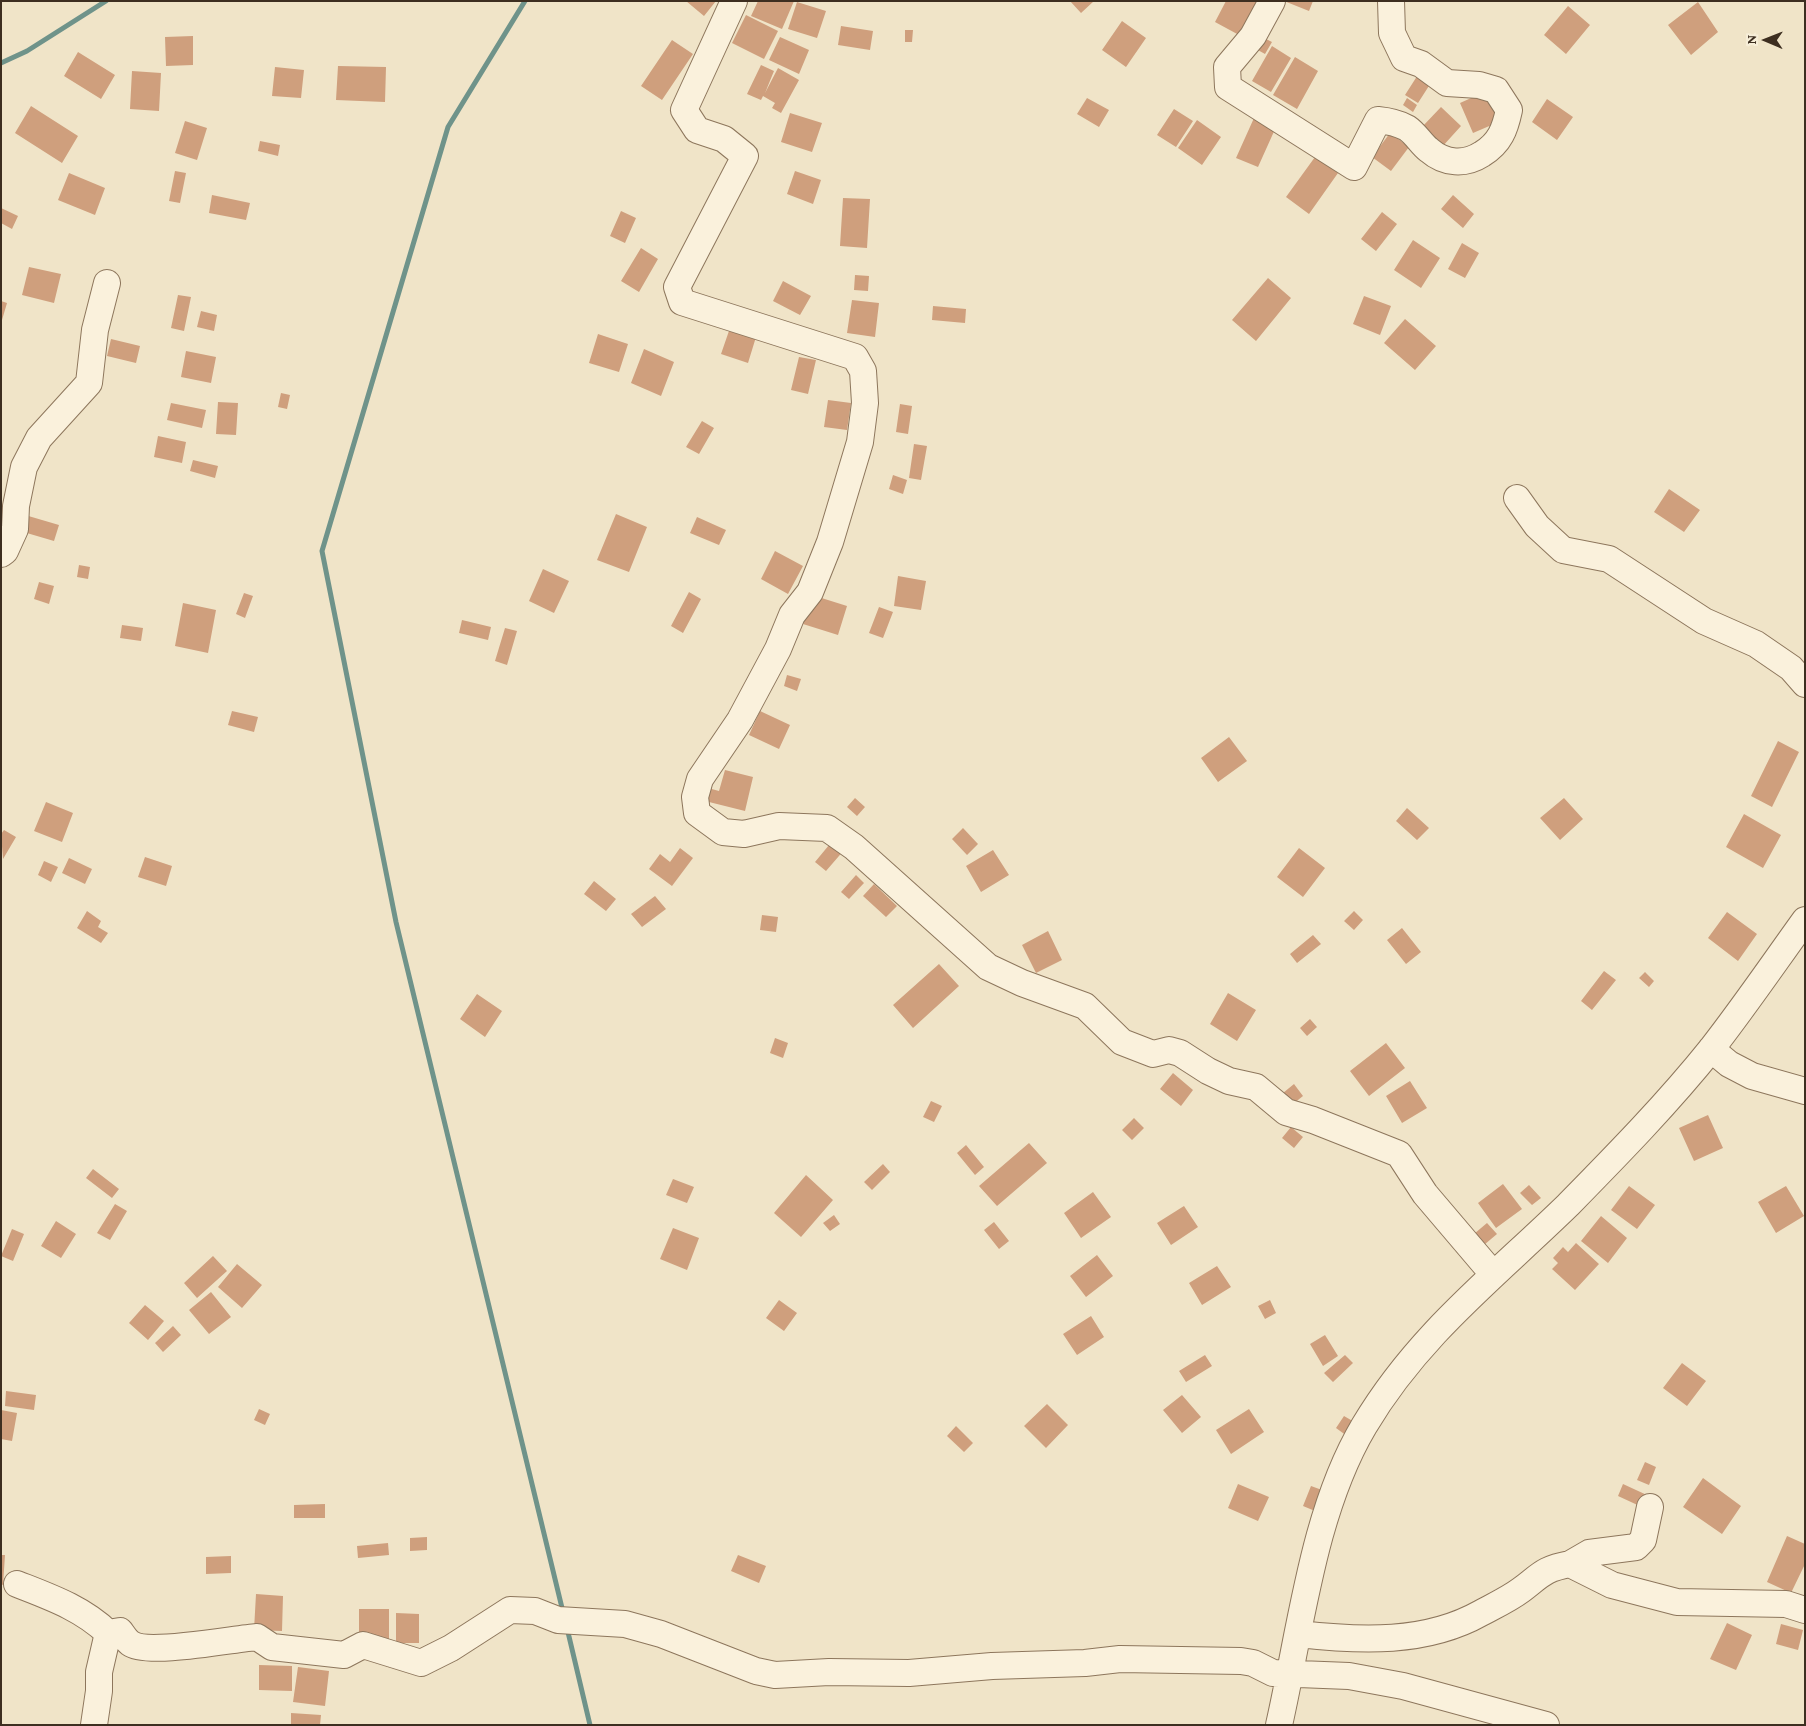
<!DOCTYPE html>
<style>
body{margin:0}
#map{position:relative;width:1806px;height:1726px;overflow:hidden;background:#f0e4c8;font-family:"Crimson Pro",serif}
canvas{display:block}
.frame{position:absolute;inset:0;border:2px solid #3d2e20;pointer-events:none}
.north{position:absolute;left:1741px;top:15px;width:50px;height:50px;-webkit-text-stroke:4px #f7eed8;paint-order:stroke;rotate:271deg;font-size:14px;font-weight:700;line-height:20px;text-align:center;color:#3d2e20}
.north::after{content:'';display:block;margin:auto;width:18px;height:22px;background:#3d2e20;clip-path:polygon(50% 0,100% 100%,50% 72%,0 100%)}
</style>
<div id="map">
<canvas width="1806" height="1726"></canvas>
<div class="frame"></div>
<div class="north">N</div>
</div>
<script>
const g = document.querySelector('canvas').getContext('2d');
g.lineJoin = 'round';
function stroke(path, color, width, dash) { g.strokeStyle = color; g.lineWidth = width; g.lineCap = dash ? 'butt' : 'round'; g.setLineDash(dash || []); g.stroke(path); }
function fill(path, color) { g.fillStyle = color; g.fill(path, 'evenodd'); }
stroke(new Path2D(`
 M525,1L448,127L322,551L396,922L563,1612
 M1,63L27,51L106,1
 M567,1628L590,1725`), '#6f938a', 5);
fill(new Path2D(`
 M686,1H716L704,16Z
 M758,1H794L782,29L751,16Z
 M1070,1H1094L1081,13Z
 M1226,1H1257L1239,35L1215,22Z
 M1284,1H1313L1309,11Z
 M797,2L826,11L817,38L788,29Z
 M1698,2L1718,32L1691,55L1668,25Z
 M1568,6L1590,25L1566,54L1544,35Z
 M746,15L778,31L764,59L732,43Z
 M1122,21L1146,38L1126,67L1102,50Z
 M841,26L873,31L870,50L838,45Z
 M905,30H913L912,42H905Z
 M193,36V65L166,66L165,37Z
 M780,37L809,50L799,74L769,60Z
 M1262,37L1272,42L1265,54L1256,49Z
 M672,40L693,54L662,100L641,86Z
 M1272,46L1291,58L1271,92L1252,81Z
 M78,52L115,75L101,99L64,76Z
 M1295,57L1318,71L1297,109L1273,95Z
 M761,65L774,71L765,93L778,68L799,80L781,113L772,108L775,103L763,96L761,100L747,94Z
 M338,66L386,67L385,102L336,100Z
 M275,67L304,70L301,98L272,96Z
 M1421,70L1434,78L1418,103L1405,95Z
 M132,71L161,73L159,111L130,109Z
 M1489,90L1501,121L1473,133L1460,103Z
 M1087,98L1109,110L1099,127L1077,114Z
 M1407,98L1417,105L1413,112L1403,105Z
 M1547,99L1573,117L1557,140L1532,122Z
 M31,106L78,136L62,163L15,133Z
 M1441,107L1461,126L1442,147L1422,127Z
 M1174,109L1193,121L1176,147L1157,135Z
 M790,113L822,123L812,152L781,142Z
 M1254,118L1276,127L1258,167L1236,158Z
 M1197,120L1221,137L1202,165L1178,148Z
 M185,121L207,128L197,160L175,153Z
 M1390,133L1409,147L1391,171L1372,157Z
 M260,141L280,145L278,156L258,151Z
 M1315,157L1338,173L1309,214L1286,197Z
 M175,171L186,173L180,203L169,201Z
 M795,171L821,180L813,204L787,194Z
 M69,173L105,188L95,215L58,200Z
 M212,195L250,203L246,220L209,213Z
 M1453,195L1474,214L1463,228L1441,209Z
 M843,198L870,199L867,248L840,246Z
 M1,208L18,216L12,229L1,223Z
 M621,211L636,218L625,243L610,236Z
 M1382,212L1397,224L1376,251L1361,239Z
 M1413,240L1440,258L1421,288L1394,270Z
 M1462,243L1479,253L1465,278L1448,269Z
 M641,248L658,259L639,292L621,281Z
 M29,267L61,274L54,303L22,295Z
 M855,275L869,276L868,291L854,290Z
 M1268,278L1291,298L1256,341L1232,320Z
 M783,281L811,296L800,315L773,301Z
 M178,295L191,297L184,331L171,328Z
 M1364,296L1391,306L1380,335L1353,324Z
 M852,300L879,303L875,337L847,333Z
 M1,301L7,303L2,320H1Z
 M933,306L966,309L965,323L932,320Z
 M201,311L217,315L214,331L197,327Z
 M1405,319L1436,346L1415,370L1384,343Z
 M730,328L756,337L748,363L721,354Z
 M598,334L628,344L619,372L589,363Z
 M111,339L140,346L136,363L107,356Z
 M644,349L674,362L661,396L631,383Z
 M186,351L216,357L211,383L181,377Z
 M799,357L816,360L808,394L791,390Z
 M281,393L290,395L287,409L278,407Z
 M828,400L851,403L847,430L824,427Z
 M218,402L238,403L236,435L216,434Z
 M171,403L206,410L202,428L167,420Z
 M900,404L912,406L908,434L896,432Z
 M702,421L714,428L699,454L686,447Z
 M158,436L186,442L182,463L154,457Z
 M914,444L927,446L921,480L909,478Z
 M193,460L218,466L215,478L190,471Z
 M893,475L907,480L903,494L889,489Z
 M1669,489L1700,510L1684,532L1654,512Z
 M616,514L647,527L629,572L597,560Z
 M25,515L59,525L54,541L20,531Z
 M697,517L726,530L719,545L690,533Z
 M775,551L803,566L788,594L761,579Z
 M79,565L90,567L88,579L77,577Z
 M543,569L569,581L554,613L529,601Z
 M898,576L926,581L921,610L894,606Z
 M39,582L54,586L49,604L34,599Z
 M689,592L701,599L683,633L671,626Z
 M244,593L253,596L245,618L236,614Z
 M812,595L847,606L838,635L803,624Z
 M183,603L216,610L208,653L175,646Z
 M879,607L893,612L883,638L869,633Z
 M462,620L491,627L488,640L459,633Z
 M122,625L143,628L141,641L120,638Z
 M505,628L517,631L507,665L495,661Z
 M787,675L801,679L797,691L784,686Z
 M232,711L258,717L254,732L228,725Z
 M760,711L790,725L779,749L749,735Z
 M1229,737L1247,761L1218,782L1201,758Z
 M1778,741L1799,752L1772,807L1751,796Z
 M725,770L753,777L745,811L705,801L708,788L719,791Z
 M855,798L865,807L857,816L847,807Z
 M1564,798L1583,819L1560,840L1540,818Z
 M46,802L73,813L62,842L34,831Z
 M1407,808L1429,828L1417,840L1396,821Z
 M1744,814L1781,835L1763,868L1726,847Z
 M963,828L978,844L967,855L952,839Z
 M4,830L16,837L3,859L1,834Z
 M834,839L845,849L826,871L815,862Z
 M680,848L693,858L672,886L649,869L660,854L670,862Z
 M1299,848L1325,868L1303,897L1277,877Z
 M993,850L1009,875L981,892L966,866Z
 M145,857L172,866L166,886L138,877Z
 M69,858L92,869L85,884L62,873Z
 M44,861L58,867L51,882L38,875Z
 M856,875L864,883L849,899L841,892Z
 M594,881L616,899L606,911L584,894Z
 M874,884L897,906L886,917L863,896Z
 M655,896L666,909L642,927L631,914Z
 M87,911L101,921L98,927L108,933L101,943L77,928Z
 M1354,911L1363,920L1354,930L1344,921Z
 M1727,912L1757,934L1738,961L1708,938Z
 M762,915L778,917L776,932L760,930Z
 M1402,928L1421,952L1406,964L1387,940Z
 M1048,931L1062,960L1036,973L1022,945Z
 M1313,935L1321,944L1297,963L1290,954Z
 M939,964L959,986L913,1028L893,1005Z
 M1604,971L1616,980L1592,1010L1581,1001Z
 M1645,972L1654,981L1649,987L1639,978Z
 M1228,993L1256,1010L1237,1041L1210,1024Z
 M477,994L502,1011L485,1037L460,1019Z
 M1310,1019L1317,1027L1307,1036L1300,1028Z
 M775,1038L788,1043L783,1058L770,1053Z
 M1386,1043L1405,1068L1369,1096L1350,1071Z
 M1173,1073L1193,1090L1181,1106L1160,1089Z
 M1410,1081L1427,1108L1402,1123L1386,1096Z
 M1294,1084L1303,1096L1293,1104L1283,1093Z
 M931,1101L942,1106L934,1122L923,1117Z
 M1708,1115L1723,1148L1694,1161L1679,1128Z
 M1134,1118L1144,1128L1132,1140L1122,1130Z
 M1291,1127L1303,1137L1294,1148L1282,1138Z
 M1029,1143L1047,1163L997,1206L979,1186Z
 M966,1145L984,1167L975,1175L957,1153Z
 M883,1164L890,1172L872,1190L864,1182Z
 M93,1169L119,1189L112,1198L86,1178Z
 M806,1175L833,1200L801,1237L774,1213Z
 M673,1179L694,1187L687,1203L666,1195Z
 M1503,1184L1522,1209L1496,1228L1478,1203Z
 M1529,1185L1541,1198L1532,1205L1520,1193Z
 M1629,1186L1655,1205L1637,1229L1611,1210Z
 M1786,1186L1804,1216L1776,1233L1758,1202Z
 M1093,1192L1111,1217L1081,1238L1064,1213Z
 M115,1204L127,1211L110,1240L97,1233Z
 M1184,1206L1198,1227L1171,1245L1157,1223Z
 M834,1215L840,1224L830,1231L823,1223Z
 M1601,1216L1627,1238L1608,1263L1581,1241Z
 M56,1221L76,1234L61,1258L41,1246Z
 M994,1222L1009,1241L999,1249L984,1230Z
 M1487,1223L1497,1234L1478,1250L1468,1239Z
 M673,1228L699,1238L687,1270L660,1259Z
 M12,1229L24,1234L13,1261L1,1256Z
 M1576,1243L1599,1264L1575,1290L1552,1269L1558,1263L1553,1258L1563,1247L1568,1252Z
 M1097,1255L1113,1276L1086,1297L1070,1276Z
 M213,1256L227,1271L197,1298L184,1283Z
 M237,1264L262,1285L242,1308L218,1287Z
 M1217,1266L1231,1287L1202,1305L1189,1283Z
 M211,1292L231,1317L209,1334L189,1310Z
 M779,1300L797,1313L784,1331L766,1318Z
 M1270,1300L1276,1313L1265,1319L1258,1306Z
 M145,1305L164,1321L148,1340L129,1323Z
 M1091,1316L1104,1337L1077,1355L1063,1334Z
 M173,1326L181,1335L163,1352L155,1343Z
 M1325,1335L1338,1356L1323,1366L1310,1344Z
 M1205,1355L1212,1366L1186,1382L1179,1371Z
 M1345,1355L1353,1363L1333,1382L1324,1373Z
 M1682,1363L1706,1381L1687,1406L1663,1388Z
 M6,1391L36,1395L34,1410L5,1406Z
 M1182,1395L1201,1417L1182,1433L1163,1410Z
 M1047,1404L1068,1425L1046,1448L1024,1426Z
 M259,1409L270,1414L265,1425L254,1420Z
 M1249,1409L1264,1432L1231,1454L1216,1430Z
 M1,1410L17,1413L12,1441L1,1439Z
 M1344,1416L1356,1423L1347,1436L1336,1428Z
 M956,1426L973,1443L964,1452L947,1436Z
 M1645,1462L1656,1467L1649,1485L1637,1480Z
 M1703,1478L1741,1506L1722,1534L1683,1507Z
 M1238,1484L1269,1497L1258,1521L1228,1508Z
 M1623,1484L1649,1496L1644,1508L1618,1496Z
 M1311,1486L1322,1490L1315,1511L1303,1506Z
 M325,1504V1518H294V1505Z
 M1787,1536L1805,1544V1564L1791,1593L1767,1582Z
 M427,1537V1550L410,1551V1538Z
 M388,1543L389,1555L358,1558L357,1546Z
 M1,1555H5L3,1585L1,1584Z
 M738,1555L766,1566L759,1583L731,1571Z
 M231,1556V1573L206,1574V1557Z
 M256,1594L283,1596L282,1631L254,1630Z
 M359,1609H389V1641H359Z
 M396,1613L419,1614V1643H396Z
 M1727,1623L1752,1635L1736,1670L1710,1659Z
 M1781,1624L1803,1630L1798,1650L1776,1644Z
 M259,1665L292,1666V1691L259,1690Z
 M298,1667L329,1671L325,1706L293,1702Z
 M291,1713L321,1715L320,1725H291Z`), '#cf9f7d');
const minor = new Path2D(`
 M734,1L684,110L697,130L724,139L745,156L677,287L682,302L855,357L863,371L865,403L860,442L830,542L810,592L792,615L778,649L740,720L700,779L695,797L697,813L723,832L744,834L779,826L827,828L854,847L988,967L1022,983L1085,1006L1122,1042L1153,1054L1169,1050L1180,1053L1208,1071L1229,1081L1256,1087L1286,1112L1313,1120L1399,1154L1425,1194L1493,1274
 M1272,1L1253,36L1227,67L1228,87L1354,167L1378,120C1388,121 1398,123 1407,128C1416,134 1421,144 1429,150C1445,164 1465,165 1482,154C1500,143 1505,129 1509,110L1496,90L1479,85L1447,83L1421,64L1404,58L1392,33L1391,1
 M1517,498L1537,526L1563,550L1609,559L1704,621L1756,644L1791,668L1805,684
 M1,554L5,551L15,529L16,506L24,467L39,438L89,383L95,330L107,283
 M1711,1049L1729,1064L1752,1076L1805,1091
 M1570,1564L1589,1553L1636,1547L1643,1540L1650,1507
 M17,1584C50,1597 82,1608 108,1633
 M1299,1634C1360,1641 1426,1644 1481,1613C1494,1606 1509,1599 1521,1590C1541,1575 1543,1569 1570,1564L1612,1585L1677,1602L1786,1604L1805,1610
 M94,1725L99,1691V1672L108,1633L120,1631C123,1635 126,1640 130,1643C147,1656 232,1639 257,1637L272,1647L344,1655L363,1645L421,1663L451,1648L510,1610L535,1611L558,1620L625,1624L661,1634L756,1671L775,1675L829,1672L909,1673L992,1666L1085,1663L1120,1659L1241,1661L1253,1663L1273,1673L1349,1676L1403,1686L1546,1725
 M1279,1725C1301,1628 1313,1512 1364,1426C1418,1335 1494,1277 1568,1205C1617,1155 1668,1103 1712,1048C1744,1007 1774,963 1805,920`);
stroke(minor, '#8d765c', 28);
stroke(minor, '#faf1dc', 26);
</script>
